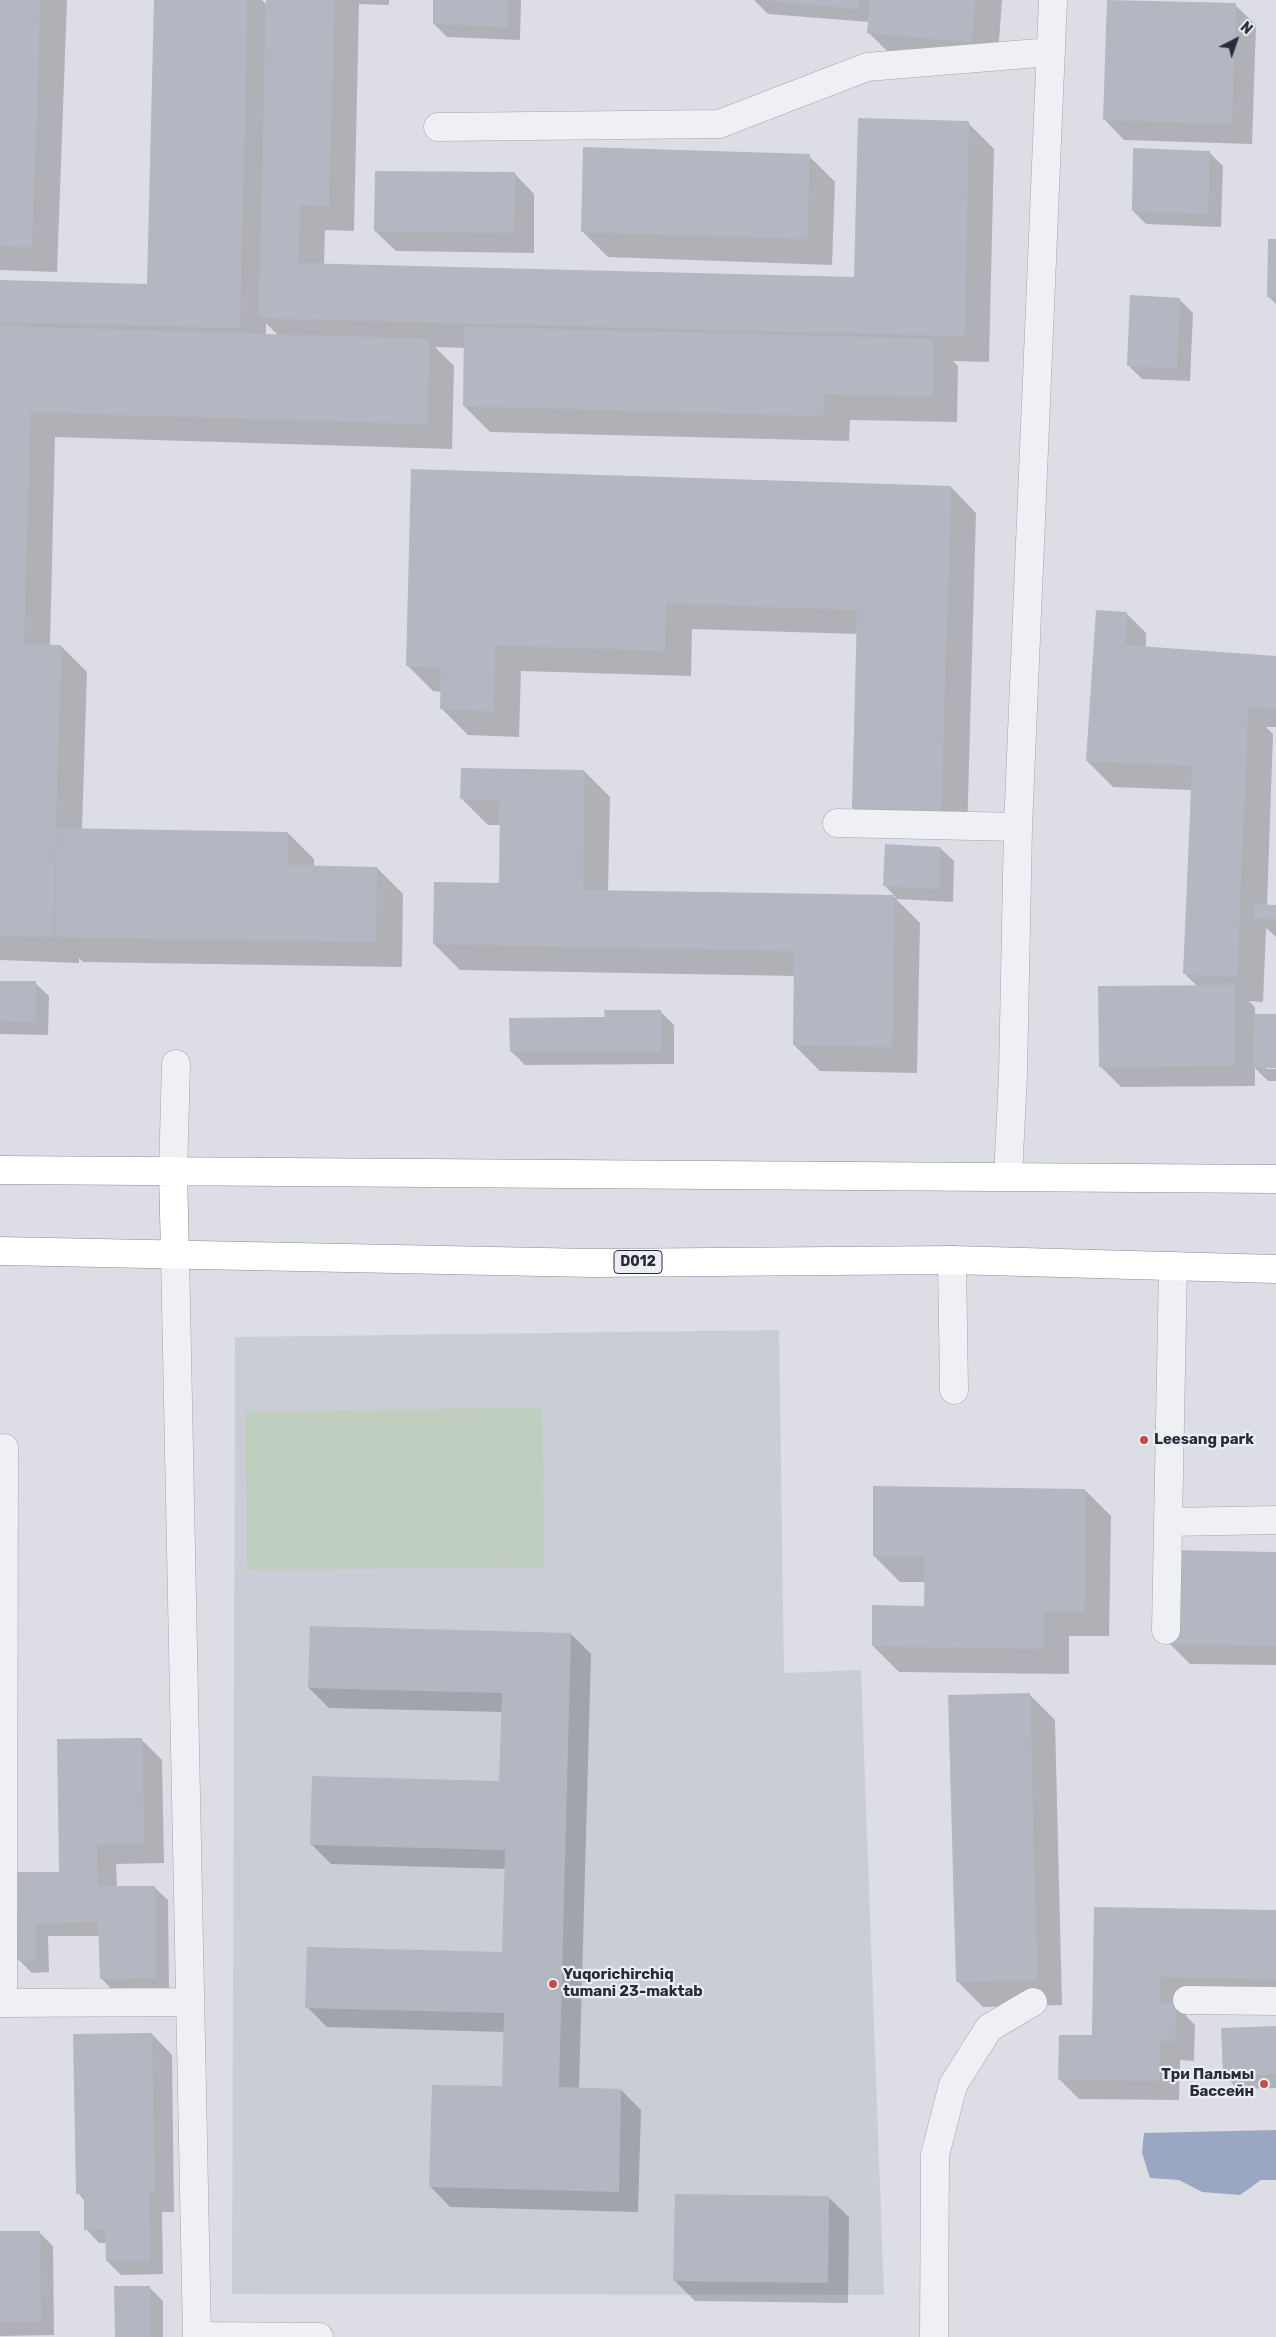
<!DOCTYPE html>
<meta charset="utf-8">
<style>
body{margin:0}
#map{position:relative;width:1276px;height:2337px;overflow:hidden;background:#dddee5;font-family:Rubik,sans-serif}
canvas{display:block}
.north{position:absolute;left:1211px;top:15px;width:50px;height:50px;-webkit-text-stroke:4px #ecedf3;paint-order:stroke;rotate:41deg;font-size:14px;font-weight:700;line-height:20px;text-align:center;color:#282b3a}
.north::after{content:'';display:block;margin:auto;width:18px;height:22px;background:#282b3a;clip-path:polygon(50% 0,100% 100%,50% 72%,0 100%)}
</style>
<div id="map">
<canvas width="1276" height="2337"></canvas>
<div class="north">N</div>
</div>
<script>
const g = document.querySelector('canvas').getContext('2d');
g.lineJoin = 'round';
function fill(path, color) { g.fillStyle = color; g.fill(path, 'evenodd'); }
function stroke(path, color, width, dash) { g.strokeStyle = color; g.lineWidth = width; g.lineCap = dash ? 'butt' : 'round'; g.setLineDash(dash || []); g.stroke(path); }
function drawText(font, color, halo, rows, align = 'center') {
  g.font = font + ' Rubik,sans-serif'; g.lineWidth = 4.5; g.setLineDash([]); g.textBaseline = 'middle'; g.strokeStyle = halo; g.fillStyle = color; for (const [text, x, y, turn = 0] of rows) {
    g.save(); g.translate(x, y); g.rotate((+turn || 0) * Math.PI / 180); g.textAlign = isNaN(turn) ? turn : align; if (halo) g.strokeText(text, 0, 0); g.fillText(text, 0, 0); g.restore();
  }
}
fill(new Path2D(`
 M779,1330L784,1673L861,1670L884,2295L232,2294L235,1337Z`), '#cbcdd6');
fill(new Path2D(`
 M542,1408L545,1567L247,1570L245,1411Z`), '#c0cebf');
fill(new Path2D(`
 M1276,2130V2180H1261L1240,2195L1202,2192L1179,2180L1150,2178L1142,2153L1144,2133Z`), '#9ba6c2');
fill(new Path2D(`
 M0,0H67L57,272L0,270Z
 M155,0H262L267,5V0H389V5L359,4L354,231L325,230L324,265L855,278L968,123L994,149L989,362L953,361L958,366L957,422L850,420L849,441L490,432L464,406L465,348L435,347L454,366L452,449L55,437L50,646H61L87,672L82,830L288,833L314,859V867L377,868L403,894L402,967L83,962L79,958V963L0,960V281L148,285ZM266,323L279,336L266,335Z
 M435,0H521L520,40L447,37L434,24Z
 M754,0H1002L997,68L895,59L869,33L870,22L768,14Z
 M1235,5L1256,25L1252,144L1124,140L1104,119Z
 M1209,152L1223,166L1221,227L1146,224L1133,211Z
 M809,156L835,182L832,265L608,257L582,231Z
 M514,173L534,194V253L396,251L375,231Z
 M1276,241V304L1268,296Z
 M1179,299L1193,313L1190,381L1142,379L1128,365Z
 M951,487L976,513L967,836L879,834L853,808L858,634L692,629L691,676L521,671L519,737L468,735L442,709V692L433,691L407,665Z
 M1126,613L1146,633V647L1276,657V727H1266L1273,734L1267,906H1276V937L1266,928L1263,1002L1249,1001L1255,1007V1015H1276V1067H1266V1069H1276V1081H1268L1255,1068V1086L1121,1087L1101,1067L1197,986L1185,974L1192,790L1113,787L1087,761Z
 M584,771L610,797L608,892L896,897L885,886L940,848L954,861L953,902L896,899L920,923L917,1073L820,1071L794,1045L795,976L460,970L434,944L500,885L501,825H488L462,799Z
 M0,982L35,983L49,996L48,1035L0,1034Z
 M660,1011L674,1025V1064L525,1065L511,1051L606,1019Z
 M1085,1490L1111,1516L1109,1636H1069V1674L899,1672L873,1646L925,1607L926,1582H900L874,1556Z
 M1276,1553V1665L1190,1664L1170,1644Z
 M571,1634L591,1654L579,2088L621,2090L641,2110L638,2212L450,2207L430,2186L503,2088L504,2032L327,2027L307,2007L503,1953L506,1869L331,1864L311,1844L500,1782L503,1712L329,1708L309,1688Z
 M1029,1694L1055,1720L1062,2005L983,2007L957,1981Z
 M142,1740L162,1760L164,1863L116,1864L117,1887H154L168,1900L169,1991L114,1992L101,1978L100,1936H48L49,1972L32,1973L18,1959L17,1873H60Z
 M1095,1908L1276,1911V2004L1186,2003V2016L1195,2025L1194,2061L1180,2060L1179,2100L1079,2099L1059,2079L1094,2037Z
 M1276,2027V2088L1238,2089L1224,2075Z
 M152,2034L172,2055L174,2212H162L163,2274L121,2275L107,2261V2243H99L86,2229L85,2201L78,2193Z
 M828,2197L849,2217L848,2303L695,2301L675,2281Z
 M39,2232L53,2246L54,2335L0,2336V2233Z
 M149,2287L163,2301V2337H117Z`), '#0003');
fill(new Path2D(`
 M0,0H40L32,247L0,246Z
 M154,0H247L240,328L0,322V280L147,284Z
 M266,0H334L329,206L300,205L298,263L854,277L858,118L969,121L964,336L259,318Z
 M433,0H508L507,27L433,24Z
 M760,0H859L858,9Z
 M870,0H975L971,42L867,33Z
 M1107,0L1236,3L1232,124L1103,120Z
 M583,147L810,154L807,239L581,232Z
 M1133,148L1210,151L1208,214L1132,211Z
 M375,171L515,172L514,233L374,231Z
 M1268,239H1276V297H1267Z
 M1130,295L1180,298L1177,368L1127,366Z
 M0,326L429,339L427,424L30,412L24,644L61,645L53,937L0,936Z
 M464,327L933,339L932,397L824,394L823,416L463,406Z
 M411,469L951,486L941,811L852,808L857,610L666,603L665,651L495,645L493,711L440,709L441,667L406,666Z
 M1096,610L1127,612L1125,645L1276,656V709L1248,707L1237,977L1183,974L1192,766L1086,761Z
 M461,768L584,770L583,890L894,895L892,1047L793,1045L794,951L433,944L434,882L499,883L500,800L460,799Z
 M57,828L288,832V865L377,867L376,942L55,937Z
 M885,844L940,847L939,889L883,886Z
 M1254,904L1276,905V919L1253,918Z
 M0,981H36L35,1022L0,1021Z
 M1235,985V1066L1099,1067L1098,986Z
 M604,1010H661V1051L510,1052L509,1018L605,1017Z
 M1254,1014H1276V1068H1253Z
 M873,1486L1085,1489L1084,1611H1044L1043,1649L872,1646V1605L924,1606L925,1557L873,1556Z
 M1170,1550L1276,1552V1646L1169,1644Z
 M310,1626L571,1633L559,2087L621,2089L619,2192L429,2187L432,2085L502,2086L504,2013L305,2008L307,1947L502,1952L505,1850L310,1845L312,1776L499,1781L502,1693L308,1688Z
 M1030,1693L1037,1980L956,1982L948,1695Z
 M142,1738L144,1844H97L98,1886H155L156,1978L100,1979L98,1922L35,1923L36,1959L17,1960L16,1872H59L57,1739Z
 M1094,1907L1276,1910V1979L1160,1977V2003L1176,2004L1175,2041H1160V2081L1058,2079L1059,2035H1092Z
 M1276,2026V2074L1223,2076L1221,2028Z
 M152,2033L155,2192H149L150,2261H106L105,2229L84,2230V2194H76L73,2034Z
 M675,2194L829,2196L828,2283L673,2281Z
 M0,2231H40L41,2322H0Z
 M114,2286H150V2337H115Z`), '#b4b7c1');
const minor = new Path2D(`
 M438,127L719,124L867,67L1051,52
 M837,823L1018,827
 M173,1173L176,1064
 M1008,1176L1013,1075L1018,827L1053,0
 M175,1254L197,2337
 M952,1260L954,1390
 M1168,1522L1276,1520
 M1166,1630L1173,1266
 M1187,2000L1276,2001
 M0,2003L190,2002
 M3,2003L4,1448
 M197,2336L319,2337
 M934,2337L935,2155L953,2085L989,2028L1033,2002`);
const highway = new Path2D(`
 M0,1170L1276,1179
 M173,1173L175,1254
 M0,1251L592,1263L952,1260L1276,1269`);
stroke(minor, '#a3a5ae', 29);
stroke(highway, '#868a9a', 29);
stroke(minor, '#eff0f4', 28);
stroke(highway, '#fff', 28);
for (const [x, y, r, color] of [
 [1144,1440,5,"#bf504c"],
 [553,1984,5,"#bf504c"],
 [1264,2084,5,"#bf504c"]
]) { const dot = new Path2D(); dot.arc(x, y, r, 0, 2 * Math.PI); g.fillStyle = color; g.fill(dot); stroke(dot, '#ecedf3', 2); }
for (const [x, y, w] of [
 [638,1262,48]
]) { const box = new Path2D(); box.roundRect(x - w / 2, y - 11.5, w, 23, 4); g.fillStyle = '#ecedf3'; g.fill(box); stroke(box, '#282b3a', 1); }
drawText('bold 14px', '#282b3a', null, [
 ["D012",638,1262]
]);
drawText('bold 15px', '#282b3a', '#ecedf3', [
 ["Leesang park",1154,1440],
 ["Yuqorichirchiq",563,1975],
 ["tumani 23-maktab",563,1992],
 ["Три Пальмы",1254,2075,"right"],
 ["Бассейн",1254,2092,"right"]
], 'left');
</script>
